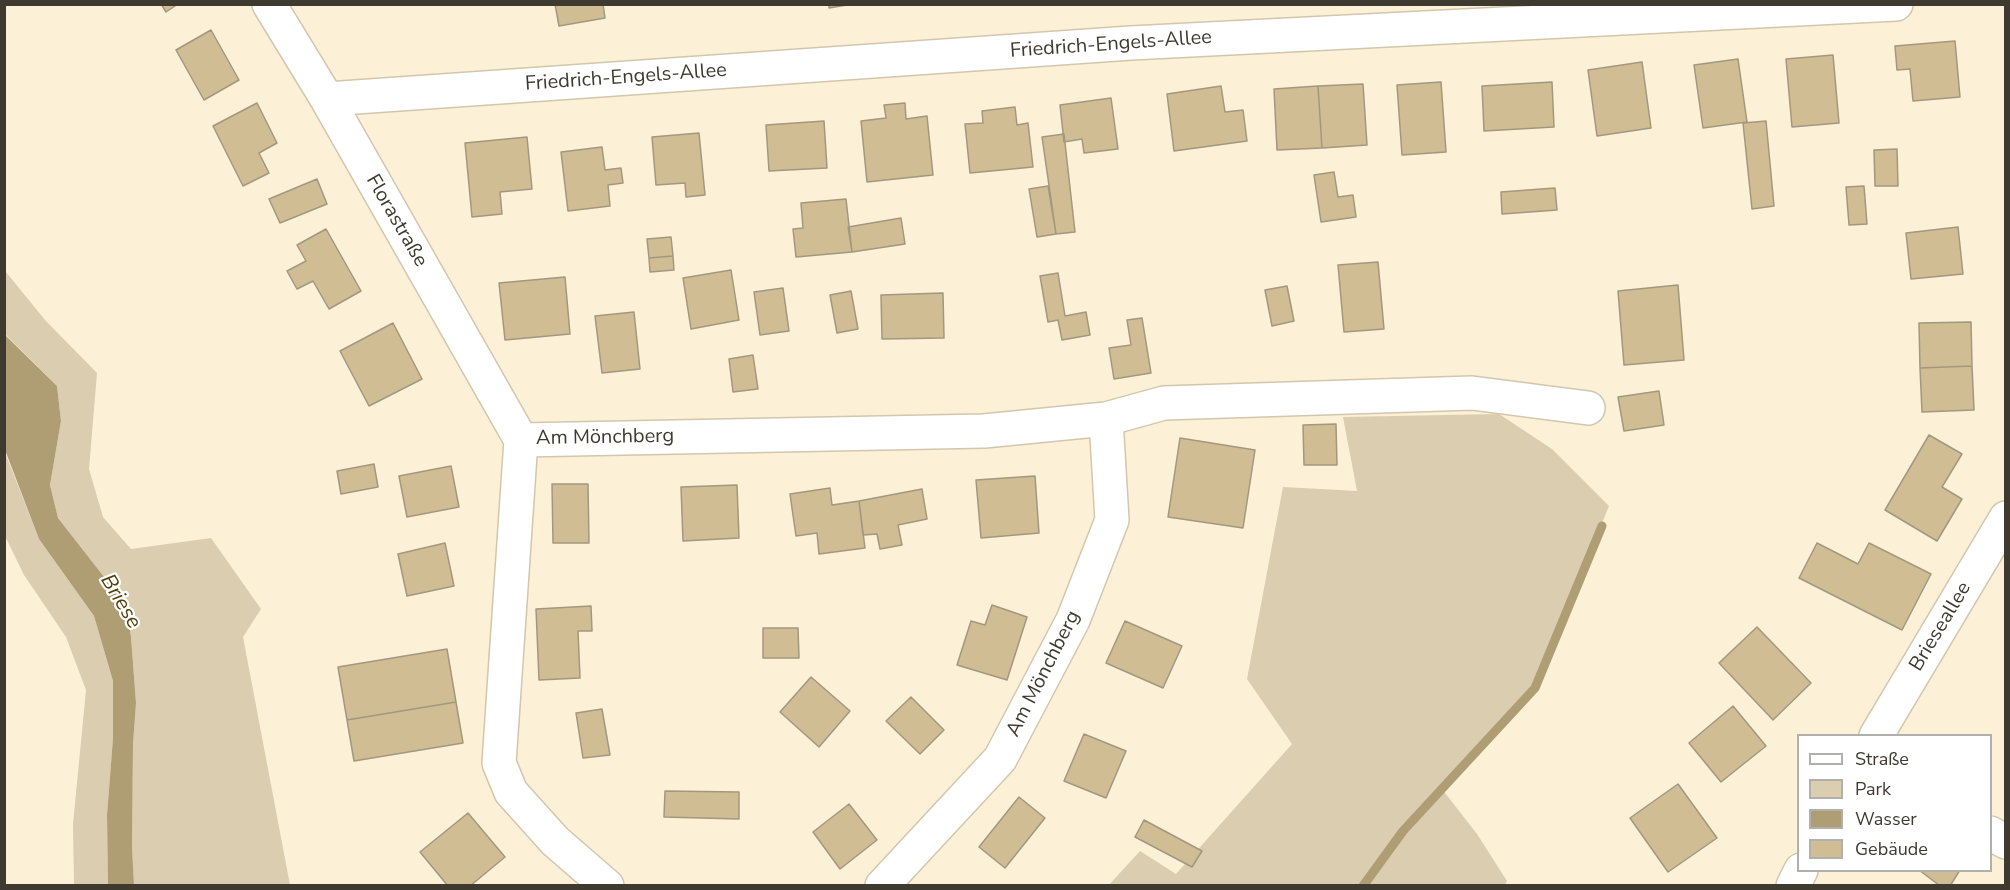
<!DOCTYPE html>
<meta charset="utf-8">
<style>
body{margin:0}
#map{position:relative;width:2010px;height:890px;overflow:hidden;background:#fcf0d6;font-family:"Nunito Sans",sans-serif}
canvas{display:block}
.frame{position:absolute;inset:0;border:6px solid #3e3a30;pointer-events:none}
.legend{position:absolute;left:1797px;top:734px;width:195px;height:138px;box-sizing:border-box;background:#fff;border:2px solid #b2b0ac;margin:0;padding:8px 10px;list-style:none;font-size:18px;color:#3e3a30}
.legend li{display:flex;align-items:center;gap:12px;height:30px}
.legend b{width:30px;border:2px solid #b2b0ac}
</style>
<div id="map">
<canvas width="2010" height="890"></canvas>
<div class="frame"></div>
<ul class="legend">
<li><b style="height:8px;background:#fff"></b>Straße</li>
<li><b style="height:16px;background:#dacdb0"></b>Park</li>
<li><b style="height:16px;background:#af9d74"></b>Wasser</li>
<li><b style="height:16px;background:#d0bd93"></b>Gebäude</li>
</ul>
</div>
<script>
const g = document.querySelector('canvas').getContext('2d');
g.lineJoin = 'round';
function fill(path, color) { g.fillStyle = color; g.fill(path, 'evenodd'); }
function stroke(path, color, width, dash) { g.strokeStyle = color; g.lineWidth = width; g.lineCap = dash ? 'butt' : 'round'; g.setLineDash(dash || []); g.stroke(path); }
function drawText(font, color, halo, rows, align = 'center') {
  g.font = font + ' "Nunito Sans",sans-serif'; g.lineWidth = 4.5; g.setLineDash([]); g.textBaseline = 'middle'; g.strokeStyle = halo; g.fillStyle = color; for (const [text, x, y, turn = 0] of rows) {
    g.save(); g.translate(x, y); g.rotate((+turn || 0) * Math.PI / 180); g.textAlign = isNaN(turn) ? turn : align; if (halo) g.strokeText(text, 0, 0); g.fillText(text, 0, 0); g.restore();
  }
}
fill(new Path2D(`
 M4,255L6,272L45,320L97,373L89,469L103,517L131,549L211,538L261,609L243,637L290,885H134L132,846L133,745L136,703L131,637L126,605L58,518L50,485L61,421L57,386L5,334Z
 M1499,414L1552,449L1609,506L1535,688L1442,789L1477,834L1507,881L1505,885L1108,886L1140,851L1176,874L1292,744L1247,679L1283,487L1357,491L1343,417Z
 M4,450L39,539L94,616L113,681V738L107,815L108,885H74L73,824L86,690L66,637L24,575L5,536Z`), '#dacdb0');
fill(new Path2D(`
 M4,334L57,386L61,421L50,485L58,518L126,605L131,637L136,703L133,745L132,846L134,885H108L107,815L113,738V681L94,616L39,539L5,450Z`), '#af9d74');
stroke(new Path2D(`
 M1363,886L1403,831L1535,688L1602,526`), '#af9d74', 9);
const building = new Path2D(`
 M161,4H178L166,12Z
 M555,4H603L605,18L559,26Z
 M829,4H853L829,8Z
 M211,30L239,80L204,100L176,50Z
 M1955,41L1960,97L1913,101L1910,69L1897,70L1895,46Z
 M1833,55L1839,123L1792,127L1786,59Z
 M1738,59L1747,122L1703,128L1694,65Z
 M1642,62L1651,128L1597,136L1588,70Z
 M1441,82L1446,152L1402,155L1397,85Z
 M1552,82L1554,127L1484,131L1482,86Z
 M1363,84L1367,145L1322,148L1318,86Z
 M1221,86L1225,112L1243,110L1247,141L1174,151L1167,94Z
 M1318,86L1322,148L1277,150L1274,89Z
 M1111,98L1118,149L1084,153L1082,139L1064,142L1060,105Z
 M257,103L277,143L259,153L269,173L243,186L213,126Z
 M905,103L906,119L927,116L933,175L867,182L861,121L886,118L884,105Z
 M1015,107L1017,125L1028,123L1033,167L970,173L965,124L983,123L982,111Z
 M824,121L827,168L769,171L766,125Z
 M1766,121L1774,206L1752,209L1743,123Z
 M699,133L705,195L686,197L685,183L656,185L652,137Z
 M1064,134L1075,232L1056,234L1042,137Z
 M527,137L532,189L500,192L502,214L472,217L465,143Z
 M602,147L605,170L621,168L623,183L608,185L610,206L568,211L561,152Z
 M1897,149L1898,186H1875L1874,150Z
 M1334,172L1338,197L1353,195L1356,217L1321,222L1314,175Z
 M317,179L327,204L280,223L269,199Z
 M1048,186L1056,234L1037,237L1029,189Z
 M1864,186L1867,224L1849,225L1846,187Z
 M1555,188L1557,210L1502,214L1501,192Z
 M846,199L852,252L796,257L793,229L803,228L801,203Z
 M901,218L905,244L852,252L848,227Z
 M1958,227L1963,274L1911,279L1906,233Z
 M326,229L361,291L329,309L313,281L297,289L287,271L306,261L297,245Z
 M671,237L673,256L649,258L647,239Z
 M673,256L674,270L650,272L649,258Z
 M1378,262L1384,329L1344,332L1338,265Z
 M731,270L739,320L691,329L683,278Z
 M1058,273L1065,316L1086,312L1090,335L1062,340L1058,320L1048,322L1040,276Z
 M565,277L570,334L505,340L499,283Z
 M1678,285L1684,360L1624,365L1618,291Z
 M1287,286L1294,321L1272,326L1265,290Z
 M783,288L789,331L760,335L754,292Z
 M851,291L858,329L837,333L830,295Z
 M943,293L944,338L882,339L881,295Z
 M634,312L640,369L602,373L595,316Z
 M1142,318L1151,373L1114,379L1109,348L1131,345L1127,320Z
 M1971,322L1972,366L1920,368L1919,323Z
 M393,323L422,379L369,406L340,351Z
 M753,355L758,389L733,392L729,359Z
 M1972,366L1974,410L1922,412L1920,368Z
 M1659,391L1664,425L1624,431L1618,397Z
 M1336,424L1337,465H1304L1303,425Z
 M1929,435L1962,454L1942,487L1962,499L1937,541L1885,510Z
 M1180,438L1255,450L1243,528L1168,517Z
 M374,464L378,487L341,494L337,471Z
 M451,466L459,507L407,517L399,476Z
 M1035,476L1039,533L981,538L976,480Z
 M552,484H588L589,543H553Z
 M737,485L739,538L683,541L681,487Z
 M830,488L832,505L859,501L865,548L819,554L817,533L796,536L790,494Z
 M922,489L927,519L898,525L902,545L880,549L877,534L863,535L859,501Z
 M445,543L454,586L407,596L398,554Z
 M1817,543L1858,564L1869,543L1931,574L1902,630L1799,578Z
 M992,605L1027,617L1007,680L957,665L971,621L985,625Z
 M591,606L592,631H578L580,678L539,680L536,609Z
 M1125,621L1182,646L1163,688L1106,663Z
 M1757,627L1811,683L1773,720L1719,663Z
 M763,628H798L799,658H763Z
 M447,649L456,702L347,720L338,667Z
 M811,677L850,711L819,747L780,712Z
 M911,697L944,730L920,754L886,721Z
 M456,702L463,743L354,761L347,720Z
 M1733,706L1766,746L1721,782L1689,743Z
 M602,709L610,755L583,758L576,713Z
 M1084,734L1126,751L1106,798L1064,781Z
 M1678,784L1717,838L1668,872L1630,818Z
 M665,791L739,792V819L664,817Z
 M1019,797L1045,818L1005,868L979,847Z
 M849,804L877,840L840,869L813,832Z
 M468,813L505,857L470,886H448L420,852Z
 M1144,820L1202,851L1192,867L1135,837Z
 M1919,870H1960L1950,886H1940Z`);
fill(building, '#d0bd93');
stroke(building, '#a29880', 1.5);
const minor = new Path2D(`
 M269,4L327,99L521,440
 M327,99L1131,43L1896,4
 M521,440L984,431L1106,419
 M521,440L499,763L511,792L555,841L607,886
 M1876,736L2006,518
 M1990,833L2006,842
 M882,886L1000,759L1073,620L1112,520L1106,419L1164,403L1472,393L1588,408
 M1793,886L1801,870`);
stroke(minor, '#d2c7ae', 36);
stroke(minor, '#fff', 33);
drawText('20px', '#3e3a30', '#fff', [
 ["Friedrich-Engels-Allee",1111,45,-4],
 ["Friedrich-Engels-Allee",626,78,-4],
 ["Florastraße",396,221,60],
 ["Am Mönchberg",605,438,-1],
 ["Brieseallee",1941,627,-59],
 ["Am Mönchberg",1044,674,-63]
]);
drawText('italic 21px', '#523f09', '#fff', [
 ["Briese",120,602,59]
]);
</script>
